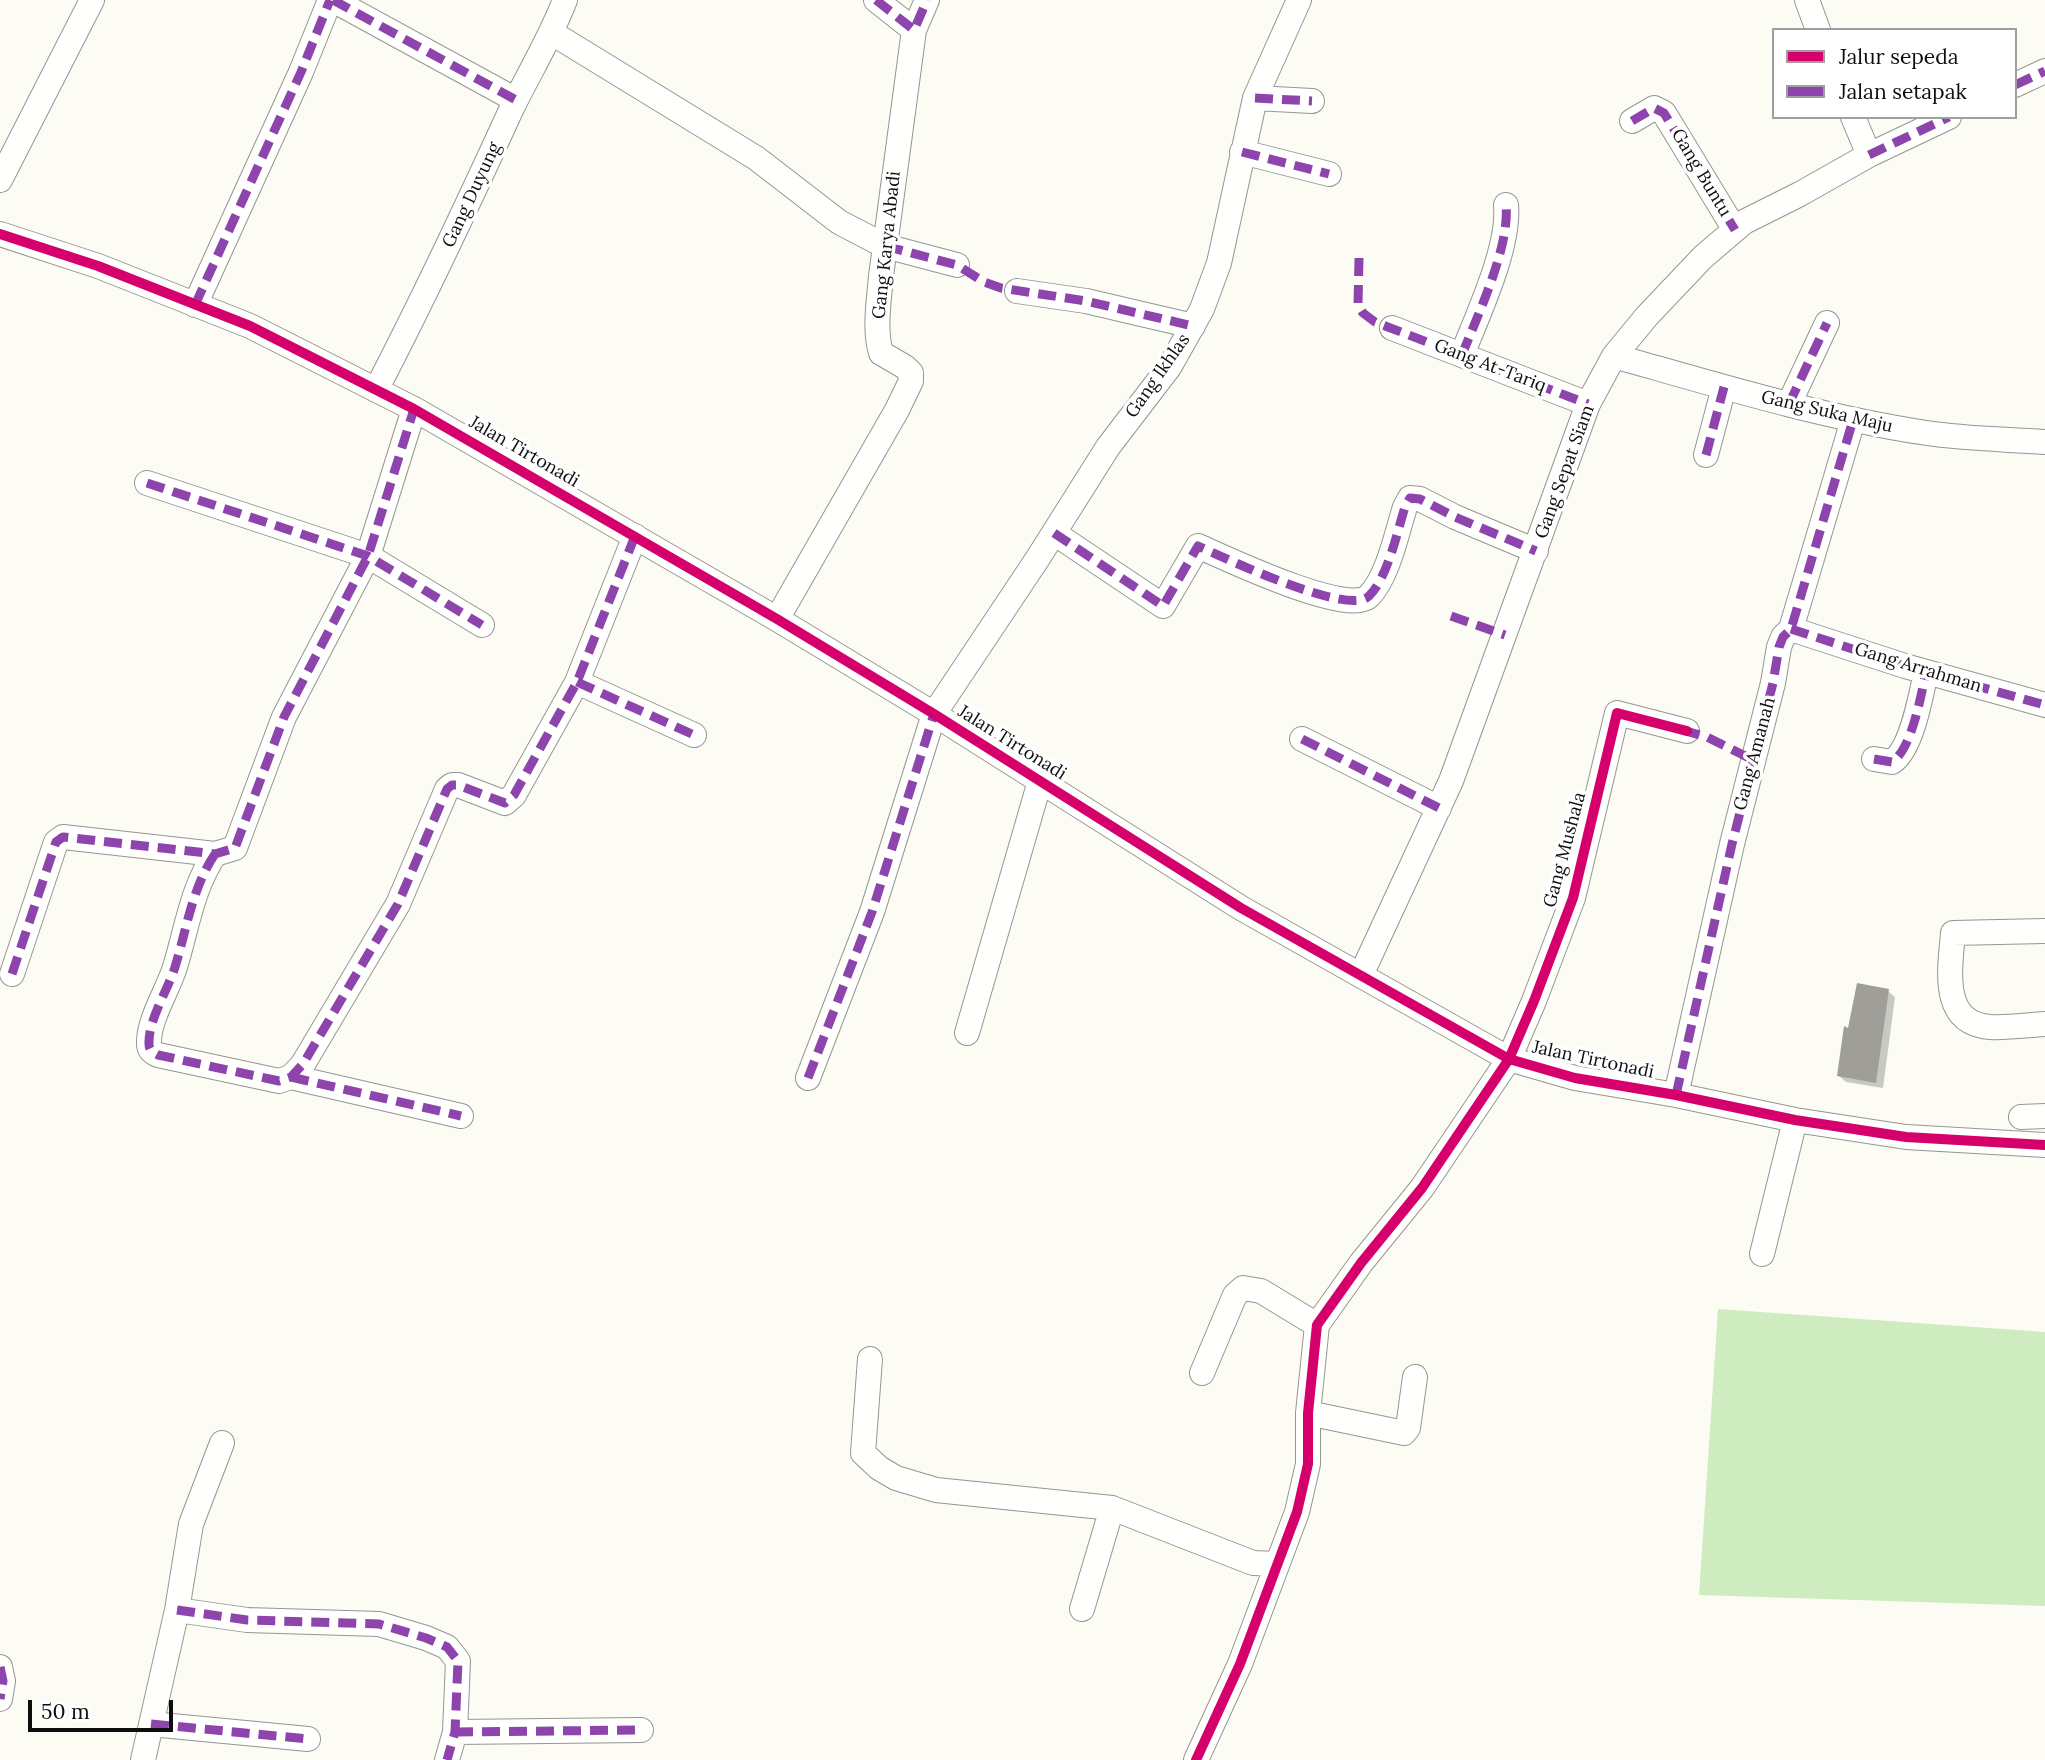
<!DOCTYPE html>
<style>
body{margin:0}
#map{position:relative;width:2045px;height:1760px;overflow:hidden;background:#fcfcf4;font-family:Lora,serif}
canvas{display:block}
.legend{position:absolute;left:1772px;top:28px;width:245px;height:91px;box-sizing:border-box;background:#fff;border:2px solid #9f9f9f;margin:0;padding:9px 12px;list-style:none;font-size:21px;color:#0e0e0e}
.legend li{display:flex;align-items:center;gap:14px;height:35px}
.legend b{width:35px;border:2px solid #9f9f9f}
.scale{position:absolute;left:28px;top:1700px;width:145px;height:32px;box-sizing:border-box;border:4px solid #0e0e0e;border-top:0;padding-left:9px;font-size:21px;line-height:24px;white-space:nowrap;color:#0e0e0e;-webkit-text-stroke:5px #fff;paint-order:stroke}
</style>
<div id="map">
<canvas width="2045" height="1760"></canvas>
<ul class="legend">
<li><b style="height:9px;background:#d6006c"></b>Jalur sepeda</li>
<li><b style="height:9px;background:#8e44ad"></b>Jalan setapak</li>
</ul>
<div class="scale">50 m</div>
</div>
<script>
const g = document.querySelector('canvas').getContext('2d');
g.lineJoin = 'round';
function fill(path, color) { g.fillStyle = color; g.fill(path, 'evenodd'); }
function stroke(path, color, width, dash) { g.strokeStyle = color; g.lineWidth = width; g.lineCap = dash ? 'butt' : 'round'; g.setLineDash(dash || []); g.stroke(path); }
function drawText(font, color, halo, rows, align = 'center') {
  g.font = font + ' Lora,serif'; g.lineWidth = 7; g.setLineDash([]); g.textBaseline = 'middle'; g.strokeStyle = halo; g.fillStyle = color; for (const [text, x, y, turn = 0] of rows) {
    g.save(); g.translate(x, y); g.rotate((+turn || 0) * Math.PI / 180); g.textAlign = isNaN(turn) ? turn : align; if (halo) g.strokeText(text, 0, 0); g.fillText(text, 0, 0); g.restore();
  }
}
fill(new Path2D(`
 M1718,1309L2045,1332V1606L1699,1595Z`), '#ceecbf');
fill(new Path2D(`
 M1888,991L1895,997L1883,1088L1846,1082L1839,1076L1849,1030Z`), '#0003');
fill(new Path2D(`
 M1857,983L1889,989L1876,1083L1837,1076L1844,1026L1848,1028Z`), '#9f9e99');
const minor = new Path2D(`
 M333,0L516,100
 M876,0L914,30
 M1807,0L1818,30
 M552,33L756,158L839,222L885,246L957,265
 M2015,85L2045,71
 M1255,98L1312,101
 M1853,117L1869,155
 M1632,121L1654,108L1664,113L1735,230
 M1242,152L1329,174
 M0,180L92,0
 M0,234L98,266L250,326L414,409L777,619L934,714L1241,908L1509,1059L1575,1078L1676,1095L1795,1120L1906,1137L2045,1145
 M1017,291L1086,301L1193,326
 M195,305L301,72L330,0
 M1392,328L1588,404
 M1462,355C1478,314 1510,247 1506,205
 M1614,356C1717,385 1821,417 1927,433C1966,439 2006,439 2045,442
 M376,390C424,298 468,204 511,110C529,73 550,39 565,0
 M1789,404L1827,323
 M1706,455L1724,387
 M147,483L368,556L482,625
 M1054,533L1163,606L1198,546C1225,558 1349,617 1369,596C1388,577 1397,532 1405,507L1410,498L1420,499L1455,517L1536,551
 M777,619L897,410L911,381V373L905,367L881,353C874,329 879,301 881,276L914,30L927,0
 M1791,629L1905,666L2045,705
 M577,682L694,735
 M1302,739L1439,808
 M1874,759L1892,762C1912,749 1921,695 1926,672
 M215,854C192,888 187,928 175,967C168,990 148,1020 149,1044C149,1050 152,1052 158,1055L279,1081L291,1077L303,1064L398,904L447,789L452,785H458L505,803L514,795L577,682L635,536
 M2045,931L1953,933C1950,969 1940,1023 1990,1027C2008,1028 2027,1025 2045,1024
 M12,974L56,842L63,837L215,854L235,848L284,717L368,556L414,409
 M1361,975L1451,781L1588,404L1614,356L1647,316L1703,257L1744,222L1800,194L1869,155L1949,117
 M967,1033L1040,781
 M291,1077L461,1116
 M808,1078L872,912L934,714L1038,558L1108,447L1170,366L1202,309L1219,263L1255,98L1299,0
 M1676,1095L1732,844L1773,683L1779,647L1783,637L1791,629L1853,420
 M2021,1117L2045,1116
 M1762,1254L1795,1120
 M870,1359L863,1453L879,1468L896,1478L936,1490L1112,1508L1253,1563L1277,1564
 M1202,1373L1235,1295L1243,1288L1261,1291L1317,1325
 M1308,1413L1404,1433L1408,1428L1415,1377
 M1082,1609L1112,1508
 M177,1610L247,1620L379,1624L426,1638L447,1647L458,1661L455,1732L447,1760
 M0,1667L3,1681L0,1699
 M151,1724L308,1739
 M455,1732L641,1730
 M143,1760L177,1610L191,1524L222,1443
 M1196,1760L1240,1664L1297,1512L1308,1464V1413L1317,1325L1361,1263L1422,1188L1509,1059L1534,1001L1573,898L1617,713L1687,731`);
stroke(minor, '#959592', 26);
stroke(minor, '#fffffd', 24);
stroke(new Path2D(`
 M333,0L516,100
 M876,0L914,30L927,0
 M2015,85L2045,71
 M1255,98L1312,101
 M1632,121L1654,108L1664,113L1735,230
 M1242,152L1329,174
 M1869,155L1949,117
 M885,246L957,265L984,282L1001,288L1086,301L1193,326
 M1359,258L1358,305L1363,313L1375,322L1588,404
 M195,305L301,72L330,0
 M1462,355C1478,314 1510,247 1506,205
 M1789,404L1827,323
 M1706,455L1724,387
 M147,483L368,556L482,625
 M1054,533L1163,606L1198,546C1225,558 1349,617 1369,596C1388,577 1397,532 1405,507L1410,498L1420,499L1455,517L1536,551
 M1451,616L1505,635
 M1791,629L1905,666L2045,705
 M577,682L694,735
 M1682,730L1707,737L1753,760
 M1302,739L1439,808
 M1874,759L1892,762C1912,749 1921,695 1926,672
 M215,854C192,888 187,928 175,967C168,990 148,1020 149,1044C149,1050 152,1052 158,1055L279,1081L291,1077L303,1064L398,904L447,789L452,785H458L505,803L514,795L577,682L635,536
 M12,974L56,842L63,837L215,854L235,848L284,717L368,556L414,409
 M291,1077L461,1116
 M808,1078L872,912L934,714
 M1676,1095L1732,844L1773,683L1779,647L1783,637L1791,629L1853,420
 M177,1610L247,1620L379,1624L426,1638L447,1647L458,1661L455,1732L447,1760
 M0,1667L3,1681L0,1699
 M151,1724L308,1739
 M455,1732L641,1730`), '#8e44ad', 9, [18, 9]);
stroke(new Path2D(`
 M0,234L98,266L250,326L414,409L777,619L934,714L1241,908L1509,1059L1575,1078L1676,1095L1795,1120L1906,1137L2045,1145
 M1196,1760L1240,1664L1297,1512L1308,1464V1413L1317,1325L1361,1263L1422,1188L1509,1059L1534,1001L1573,898L1617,713L1687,731`), '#d6006c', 10);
drawText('18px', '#0e0e0e', '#fff', [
 ["Gang Buntu",1701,173,59],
 ["Gang Duyung",472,195,-65],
 ["Gang Karya Abadi",887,245,-84],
 ["Gang At-Tariq",1490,366,21],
 ["Gang Ikhlas",1158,376,-55],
 ["Gang Suka Maju",1827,412,13],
 ["Jalan Tirtonadi",524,452,30],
 ["Gang Sepat Siam",1565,472,-70],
 ["Gang Arrahman",1918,668,17],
 ["Jalan Tirtonadi",1012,743,32],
 ["Gang Amanah",1755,754,-75],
 ["Gang Mushala",1565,850,-75],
 ["Jalan Tirtonadi",1593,1060,12]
]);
</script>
